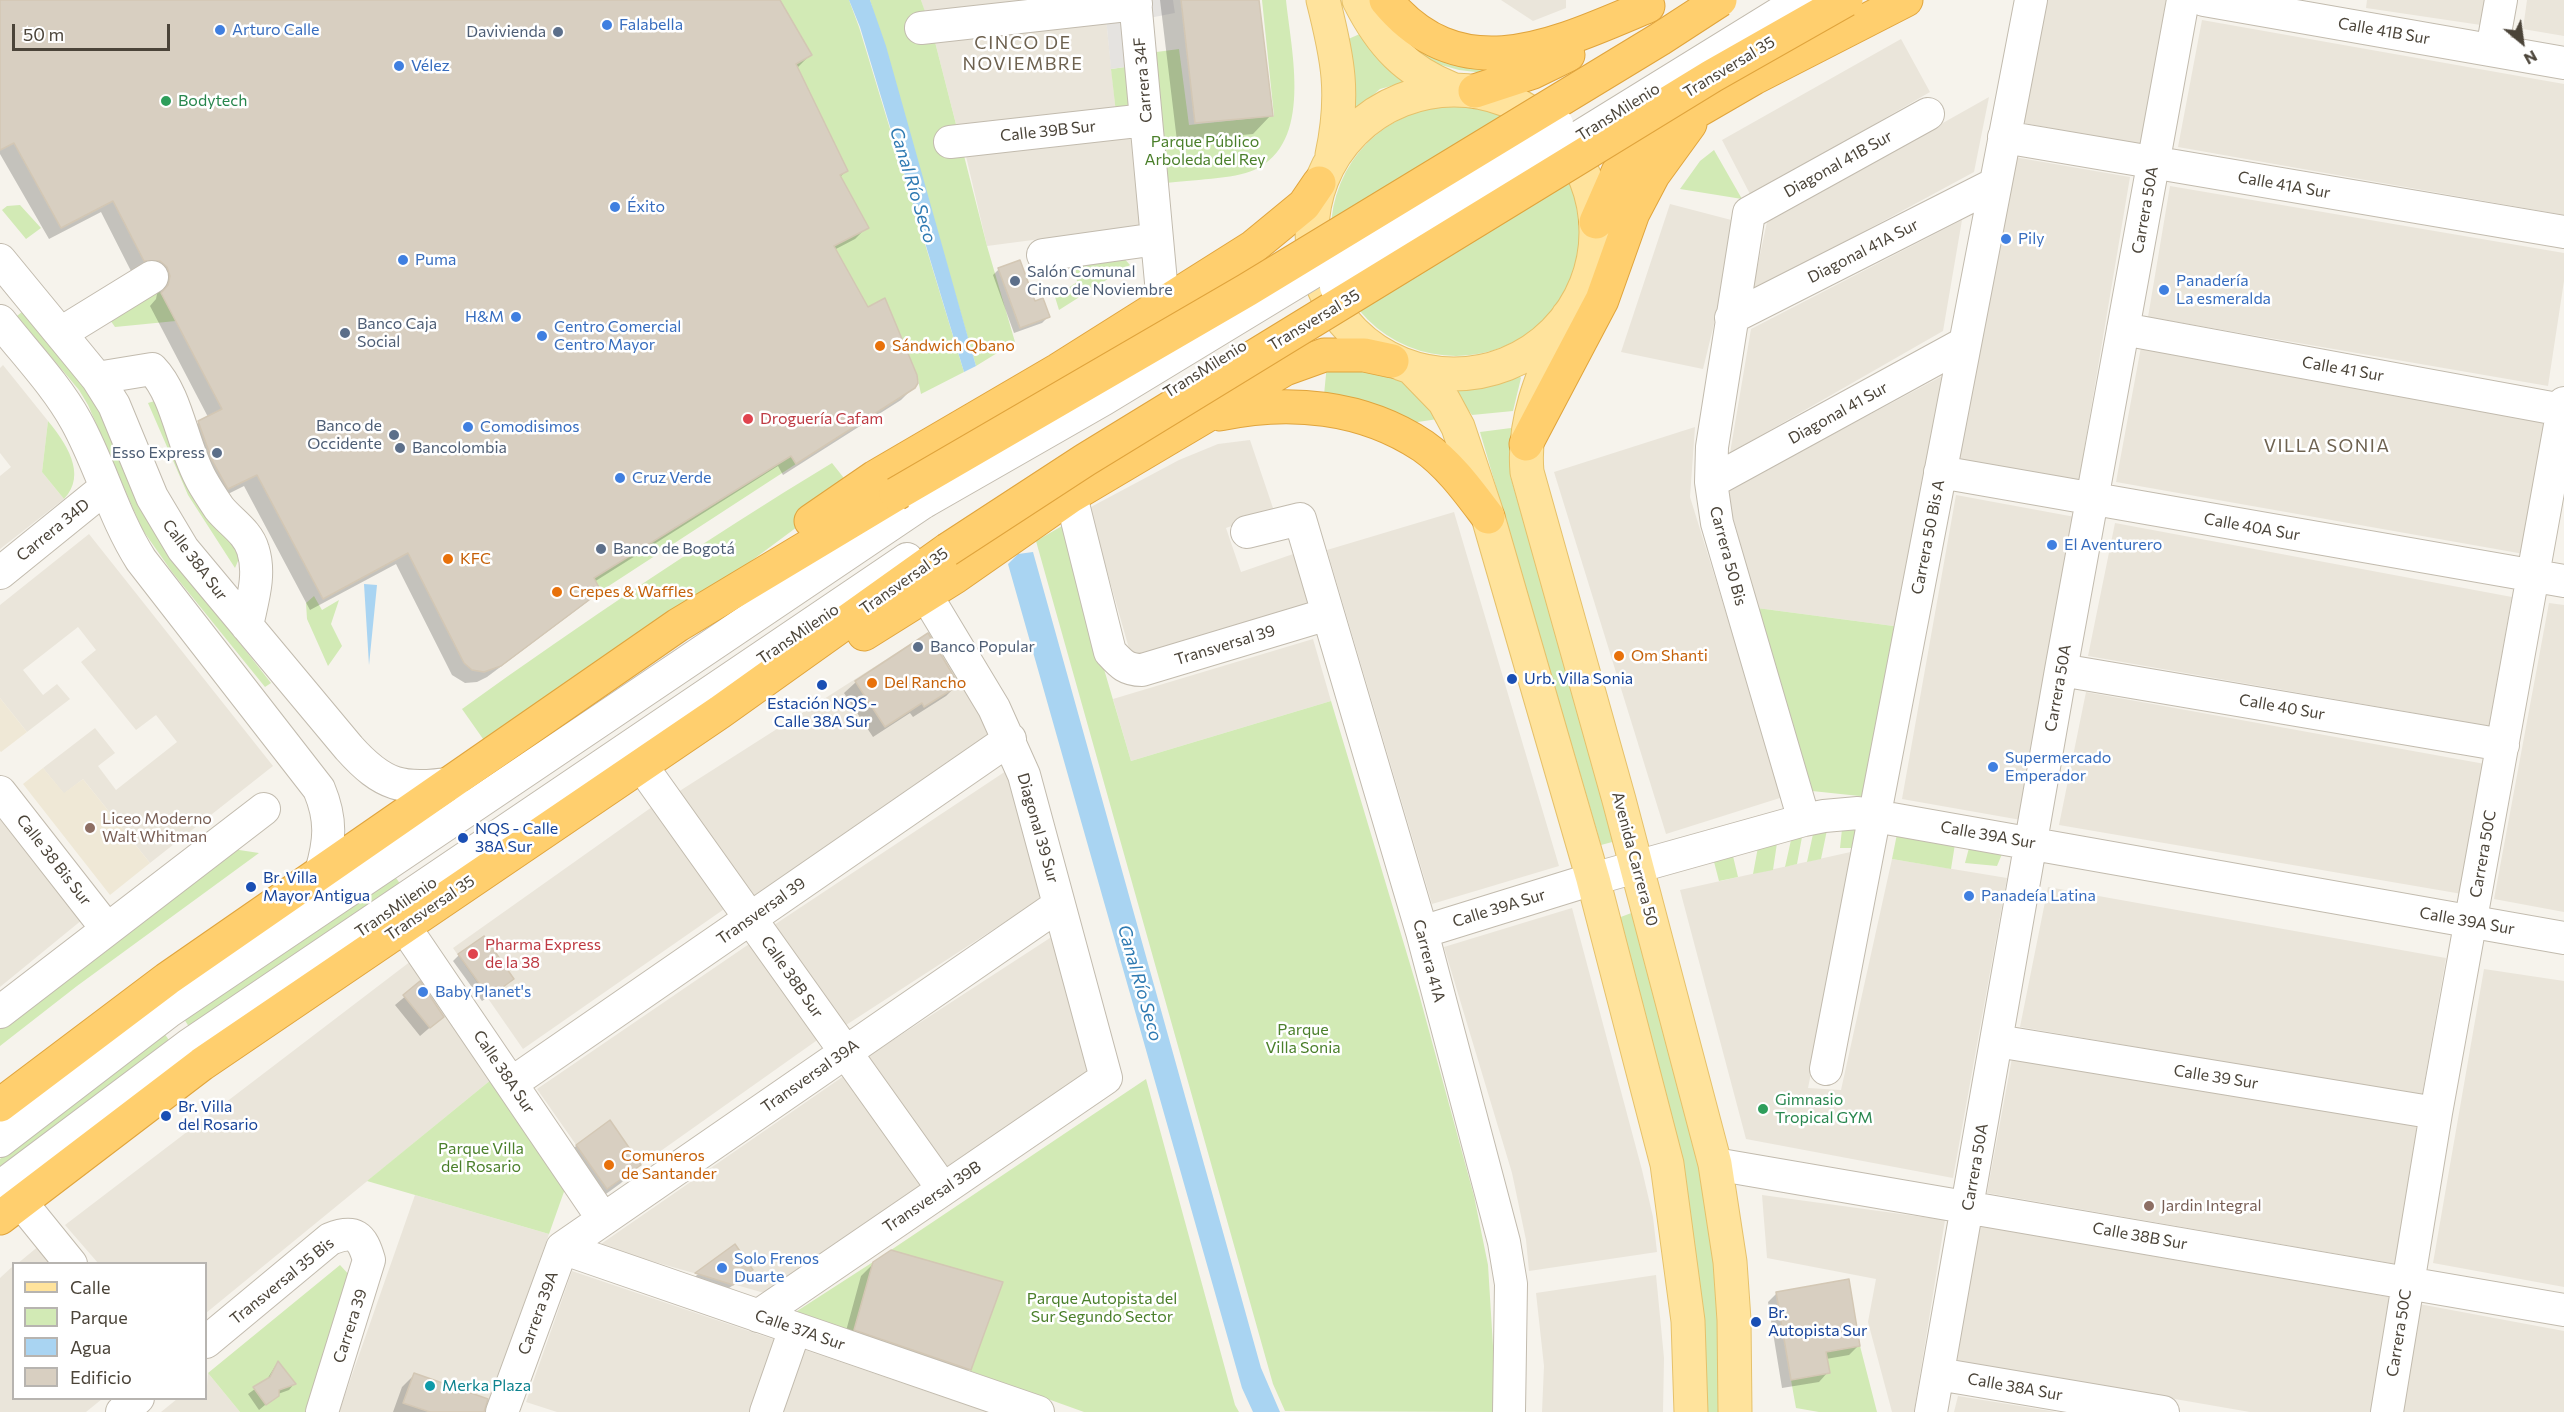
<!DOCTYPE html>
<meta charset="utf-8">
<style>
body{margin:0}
#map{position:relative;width:2564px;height:1412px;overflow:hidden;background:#f6f3ec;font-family:Commissioner,sans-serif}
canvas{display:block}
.legend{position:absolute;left:12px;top:1262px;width:195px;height:138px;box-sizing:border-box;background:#fff;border:2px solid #b7b4b0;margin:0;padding:8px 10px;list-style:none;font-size:18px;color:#4b4439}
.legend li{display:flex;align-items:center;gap:12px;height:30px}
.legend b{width:30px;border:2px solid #b7b4b0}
.north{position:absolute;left:2492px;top:12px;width:60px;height:60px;-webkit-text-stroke:4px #fff;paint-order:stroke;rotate:151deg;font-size:16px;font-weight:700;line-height:24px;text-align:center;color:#4b4439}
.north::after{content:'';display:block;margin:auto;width:21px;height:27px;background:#4b4439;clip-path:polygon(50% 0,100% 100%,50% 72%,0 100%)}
.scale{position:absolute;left:12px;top:24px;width:158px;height:27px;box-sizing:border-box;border:3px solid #4b4439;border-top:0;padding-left:8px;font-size:18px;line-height:21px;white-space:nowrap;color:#4b4439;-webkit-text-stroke:4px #fff;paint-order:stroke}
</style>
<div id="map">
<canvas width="2564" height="1412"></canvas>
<ul class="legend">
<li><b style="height:8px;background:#ffe39c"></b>Calle</li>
<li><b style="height:16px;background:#d2eab5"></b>Parque</li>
<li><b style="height:16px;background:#a9d4f2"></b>Agua</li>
<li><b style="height:16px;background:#d8cfc1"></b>Edificio</li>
</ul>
<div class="north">N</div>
<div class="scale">50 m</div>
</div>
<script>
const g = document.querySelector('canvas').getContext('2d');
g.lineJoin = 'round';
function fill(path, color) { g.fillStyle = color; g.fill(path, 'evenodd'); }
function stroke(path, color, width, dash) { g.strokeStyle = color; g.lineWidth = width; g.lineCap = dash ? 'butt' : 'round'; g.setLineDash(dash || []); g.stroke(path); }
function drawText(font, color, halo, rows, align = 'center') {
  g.font = font + ' Commissioner,sans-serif'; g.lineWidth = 5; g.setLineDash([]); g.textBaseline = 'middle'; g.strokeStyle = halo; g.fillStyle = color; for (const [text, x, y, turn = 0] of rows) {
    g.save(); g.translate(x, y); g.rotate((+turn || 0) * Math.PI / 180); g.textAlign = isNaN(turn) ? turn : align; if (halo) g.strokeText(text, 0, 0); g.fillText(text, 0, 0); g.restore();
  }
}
fill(new Path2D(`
 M921,0H1075L926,17Z
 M1501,0H1566V8L1533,21Z
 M2048,0H2166L2141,146L2019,122Z
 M2367,0H2486L2481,25L2366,8Z
 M2527,0H2564V36L2523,29Z
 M1106,18L1116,113L957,128L934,38Z
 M2202,20L2564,84V215L2178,147Z
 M1901,39L1930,92L1751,196L1722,140Z
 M1989,97L1974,172L1752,292L1767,222Z
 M1137,134L1147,225L987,246L965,152Z
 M2014,157L2130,177L2079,480L1959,460Z
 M2170,186L2564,253V281L2548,386L2148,317Z
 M1670,204L1739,222L1703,369L1621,352Z
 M1962,220L1943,331L1730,453L1751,329Z
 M2141,347L2549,420L2524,554L2116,482Z
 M3,365L48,421L42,472L64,499L0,549V476L11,467L0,453V368Z
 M1946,374L1901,627L1757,608L1726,491Z
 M1695,427L1690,497L1783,797L1666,834L1554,472Z
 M1250,440L1274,511L1226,528L1241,572L1299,552L1317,607L1132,659L1089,508L1179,460L1218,444Z
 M1956,495L2075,517L2021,820L1902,799Z
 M1454,512L1559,866L1432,904L1327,550Z
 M2115,523L2512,597L2489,726L2088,656Z
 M89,534L273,766L150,863L83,779L64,794L43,768L95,728L115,753L98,766L116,790L177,742L156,715L136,730L81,662L96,650L78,627L23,670L43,695L57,684L70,699L27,732L0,698V605Z
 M2549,603L2564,605V912L2494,899Z
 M929,632L998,733L750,899L678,792Z
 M1313,639L1331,701L1131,761L1113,699Z
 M2086,692L2485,764L2462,894L2059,825Z
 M1009,769L1045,896L843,1027L774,925Z
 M659,802L730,905L523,1049L453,948Z
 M0,806L88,915L0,987Z
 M1855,851L1808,1088L1841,1090L1892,859L2007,878L1953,1178L1746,1139L1680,890Z
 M2048,887L2446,958L2422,1096L2020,1027Z
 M1572,908L1642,1170L1653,1217L1657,1252L1529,1271L1526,1240L1512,1173L1444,947Z
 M1053,936L1092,1071L946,1170L867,1057Z
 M755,940L823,1036L607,1189L537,1089Z
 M411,961L492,1079L206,1313V1264L98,1263L65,1225Z
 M2484,969L2564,981V1287L2433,1263Z
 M2012,1058L2418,1126L2395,1264L1987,1193Z
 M848,1073L924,1184L768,1294L598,1246Z
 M415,1195L549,1234L486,1412H339Z
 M1762,1195L1945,1220L1914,1412H1892L1868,1322L1876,1279L1767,1258Z
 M1980,1226L2389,1297L2371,1412H2250L1955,1361Z
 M40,1245L55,1264H17Z
 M13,1266L14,1398L102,1399L86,1412H0V1278Z
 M572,1271L988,1412H557L526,1402Z
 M1656,1275L1664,1358L1663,1412H1542L1544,1366L1536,1293Z
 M2419,1304L2564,1331V1412H2403Z
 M208,1373L240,1412H161L177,1399L206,1398Z
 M1958,1396L2057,1412H1954Z`), '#eae5da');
fill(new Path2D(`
 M0,698L27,732L1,752L0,751Z
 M43,768L64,793L83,779L150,863L110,895L23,784Z`), '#efe8d6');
fill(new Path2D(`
 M780,0H849L859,27L964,372L921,394L917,375L885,299L868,307L834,246L868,227L840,175L848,171L796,64L812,55Z
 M870,0H921L934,38L987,246L1015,342L976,366Z
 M1262,0H1286C1291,51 1314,143 1254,170C1235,179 1189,180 1166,183L1149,53L1179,49L1189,125L1274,116Z
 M1390,19L1506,65L1492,74L1459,70L1427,61L1412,53Z
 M1362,33L1404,80L1402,83L1380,89L1355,111L1346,40Z
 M1132,66L1136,110L1116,113L1111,69Z
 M1331 231a125 125 0 1 1 250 0a125 125 0 1 1-250 0Z
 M1714,150L1742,199L1680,189L1700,161Z
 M20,205L41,228L26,239L2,210L7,206Z
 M1121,255L1130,265L1059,310L1055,297L1077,282L1075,263Z
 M160,291L176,321L115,327L108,317Z
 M23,311L95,400L143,512L160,541L271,683L265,687L172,572L142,529L88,405L79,390L17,316Z
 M1327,364C1384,371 1404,368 1438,419L1404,424L1324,395Z
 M1517,373L1521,378L1513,411L1472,415L1450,386L1453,383L1485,382Z
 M161,399L241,554L235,568L188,495L148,403Z
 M48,421C65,442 88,474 64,499L42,472Z
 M1511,428L1510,475L1616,841L1601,845L1480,432Z
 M791,456L796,464L601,591L594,578Z
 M832,463L851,487L681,613L488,746L462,709C583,622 705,540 832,463Z
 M1062,526L1131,761L1331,701L1419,994L1474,1196L1488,1265L1493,1346V1412L1285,1411L1273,1384L1036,541Z
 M314,596L322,610L339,600L331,624L342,646L328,666L307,619L306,603Z
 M1757,608L1901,627L1869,797L1812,791Z
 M1842,829L1859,830L1855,848H1840Z
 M1827,830L1821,859L1807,862L1813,834Z
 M1897,834L1955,844L1951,869L1892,859Z
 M1802,837L1797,864L1785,867L1791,840Z
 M1777,843L1773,870L1753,874L1758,847Z
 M226,848L259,853L77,986L0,1046V1020Z
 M1969,848L2002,854L1997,866L1965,863Z
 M1732,852L1738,877L1719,881L1713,858Z
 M394,875L403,888L193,1033L184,1019Z
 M1634,912C1663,1021 1697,1128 1712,1240C1719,1297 1719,1355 1721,1412H1705L1703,1327L1676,1135L1618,918Z
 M164,1033L173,1046L0,1176V1159Z
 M492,1079L566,1186L549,1234L367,1181Z
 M1146,1079L1235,1405L1239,1412H1084L970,1371L1003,1282L891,1250Z
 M873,1262L854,1333L794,1313Z
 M340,1265L352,1278L305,1412H240L208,1373Z
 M1860,1346L1877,1412H1819L1796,1408L1791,1380L1829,1373L1826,1352Z`), '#d2eab5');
fill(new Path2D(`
 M1147,0H1173L1175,13L1149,18Z
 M1127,16L1132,66L1111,69L1106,18Z`), '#e5e3e0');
fill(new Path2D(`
 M849,0H870L886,46L976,366L964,372L860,27Z
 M1033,552L1261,1368L1280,1412H1253L1242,1388L1008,564L1018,554Z
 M364,584L377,585L369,665Z`), '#a9d4f2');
fill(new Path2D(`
 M0,0H779L810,55L797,68L846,171L840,177L867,227L855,239L834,250L914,387L901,400L783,475L778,466L594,582L599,590L587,602L487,677L477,682L465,683L452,675L396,564L310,610L244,486L216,500L187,434L199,422L208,417L150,306L156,299L158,289L132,273L101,212L49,239L0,154Z
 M1160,0H1258L1271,115L1253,134L1177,141Z
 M999,269L1048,317L1042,323L1014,333L993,275Z
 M856,682L957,685L946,696L913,717L910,713L873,737L844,693Z
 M459,955L506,985L482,1001L453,961Z
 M420,984L442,1017L420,1036L395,1005Z
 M609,1123L639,1165L621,1183L588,1207L558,1164L576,1146Z
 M734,1246L751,1270L742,1279L722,1293L687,1283Z
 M874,1263L970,1369L957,1381L843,1342L861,1276Z
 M1777,1293L1858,1346L1849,1355L1826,1359L1828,1372L1819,1382L1782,1388L1768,1302Z
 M277,1363L294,1384L289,1390L278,1394L259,1410L248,1394L266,1381Z
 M414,1375L482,1412H393L402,1387Z`), '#0003');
const building = new Path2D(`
 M0,0H780L812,55L796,64L848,171L840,175L869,228L834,246L868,307L885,298L917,375L918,383L915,388L796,464L791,456L594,578L601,591L501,666L484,672L472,670L464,663L408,553L323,599L257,475L228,489L212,460L198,421L222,409L161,293L168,285L170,276L167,267L160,261H144L113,201L61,228L14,143L0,150Z
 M1181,0H1259L1273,116L1195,123Z
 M1020,260L1035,301L1043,298L1050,317L1020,328L998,268Z
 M928,633L959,685L924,707L922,703L885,727L855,681Z
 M484,936L514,979L489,997L458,954Z
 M420,981L444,1017L430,1028L403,995Z
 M610,1120L641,1165L607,1189L576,1145Z
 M735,1244L753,1270L733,1285L695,1273Z
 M891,1250L1003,1282L971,1370L854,1330L873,1262Z
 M1849,1279L1860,1346L1826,1352L1830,1373L1791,1380L1776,1292Z
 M278,1361L296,1384L279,1390V1396L266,1405L253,1387L270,1377Z
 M414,1373L488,1399L484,1412H430L403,1403Z`);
fill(building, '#d8cfc1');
stroke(building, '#d3c7b4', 1.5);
const minor = new Path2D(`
 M1135,0L1163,304
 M2204,0L2564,63
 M921,28L1136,4
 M2492,50L2501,0
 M2004,137L2564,232
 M950,142L1146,120
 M1043,255L1157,239
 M0,260L97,378L114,405L152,497L183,549L349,748C383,786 403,791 453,783
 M1731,318L1995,184
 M0,321C26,354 56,385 76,421C101,466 113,516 141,560L319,789C332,820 330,841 321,872
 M2123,329L2563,410
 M61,333L152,277
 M97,378L152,369C178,396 182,446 202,481C207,490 213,499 219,508C230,522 248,532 253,550C261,575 252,601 247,626
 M1940,472L2564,581
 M1711,482L1965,343
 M1071,496L1110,652C1121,664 1126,670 1142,670L1328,614
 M1247,532L1300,519L1422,932L1504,1242L1511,1284L1509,1412
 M0,573L105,488
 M2061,670L2503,745
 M641,765L943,1189
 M0,792L107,929
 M1804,820L1717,523L1711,482L1712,447L1749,213L1928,114
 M404,926L603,1219
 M1422,932L1593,879L1804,820L1824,816L1858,813L2564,938
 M0,1012L264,809
 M1997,1041L2436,1113
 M1826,1069L2031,0
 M512,1083L1010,739
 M0,1141L168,1012L924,502
 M1715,1164L2564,1310
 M0,1187L189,1045L907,559
 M20,1201L71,1264
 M562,1248L1059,905
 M562,1248L1038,1412
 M758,1316L1106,1078L1024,775L994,708L926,595
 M206,1342L330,1239C355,1229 362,1236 369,1260L322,1412
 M1938,1374L2163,1412
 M122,1412L138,1398
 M502,1412L562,1248
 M766,1412L795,1329
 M1931,1412L2061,670L2183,0
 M2387,1412L2436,1113L2564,403`);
const major = new Path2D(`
 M1323,0C1338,59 1345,94 1332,155
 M1359,0C1381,44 1406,71 1452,89
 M1312 232a142 142 0 1 1 284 0a142 142 0 1 1-284 0Z
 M1568,316C1547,366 1522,416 1527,472L1619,800L1715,1164L1730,1262L1734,1320L1735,1412
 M1412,368L1444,401L1458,427L1488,517L1593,879L1667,1164L1688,1321L1691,1412`);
const highway = new Path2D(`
 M1386,0C1462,93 1559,43 1648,6
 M1475,91L1533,72L1568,55
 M1596,222L1618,172L1641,147L1666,129L1754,78L1906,0
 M1220,414C1289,399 1363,406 1423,446C1450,465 1469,492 1488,517
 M1526,444L1602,300L1633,213L1653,175L1690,124
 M811,521L875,477L1058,370L1253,247L1304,205L1319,183
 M864,634L955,577L1071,496L1285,369L1324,355H1364L1392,361
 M0,1105L167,979L678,625L896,494
 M0,1218L202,1064L720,712L947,550`);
stroke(minor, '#c2bbae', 34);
stroke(major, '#e6c16a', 35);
stroke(highway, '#e0a43c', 35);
stroke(minor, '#fff', 32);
stroke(major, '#ffe39c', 33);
stroke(highway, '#ffcf6e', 33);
const minorBridge = new Path2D(`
 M1336,287L1801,0
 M924,502L1104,399L1557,124`);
const highwayBridge = new Path2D(`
 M896,494L1247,290L1660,39L1720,0
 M947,550L1085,460L1712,76L1846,0`);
stroke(minorBridge, '#c2bbae', 34, []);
stroke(highwayBridge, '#e0a43c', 35, []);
stroke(minorBridge, '#fff', 32);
stroke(highwayBridge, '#ffcf6e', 33);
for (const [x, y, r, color] of [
 [607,25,6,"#3f7fe0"],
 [220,30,6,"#3f7fe0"],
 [558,32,6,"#5c6f8a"],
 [399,66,6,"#3f7fe0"],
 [166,101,6,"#2e9e5b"],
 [615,207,6,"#3f7fe0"],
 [2006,239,6,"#3f7fe0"],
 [403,260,6,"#3f7fe0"],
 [1015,281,6,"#5c6f8a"],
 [2164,290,6,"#3f7fe0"],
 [516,317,6,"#3f7fe0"],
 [345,333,6,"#5c6f8a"],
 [542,336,6,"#3f7fe0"],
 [880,346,6,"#e8710a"],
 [748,419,6,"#e0444e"],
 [468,427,6,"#3f7fe0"],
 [394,435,6,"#5c6f8a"],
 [400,448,6,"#5c6f8a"],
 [217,453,6,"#5c6f8a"],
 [620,478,6,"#3f7fe0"],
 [2052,545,6,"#3f7fe0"],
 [601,549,6,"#5c6f8a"],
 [448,559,6,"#e8710a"],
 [557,592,6,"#e8710a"],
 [918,647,6,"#5c6f8a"],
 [1619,656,6,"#e8710a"],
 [1512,679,6,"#1a4fb4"],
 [872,683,6,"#e8710a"],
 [822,685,6,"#1a4fb4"],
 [1993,767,6,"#3f7fe0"],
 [90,828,6,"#8d6e63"],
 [463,838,6,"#1a4fb4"],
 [251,887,6,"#1a4fb4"],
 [1969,896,6,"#3f7fe0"],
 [473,954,6,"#e0444e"],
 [423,992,6,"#3f7fe0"],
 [1763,1109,6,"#2e9e5b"],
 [166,1116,6,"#1a4fb4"],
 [609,1165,6,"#e8710a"],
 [2149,1206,6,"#8d6e63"],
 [722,1268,6,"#3f7fe0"],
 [1756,1322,6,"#1a4fb4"],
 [430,1386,6,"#0f9aa8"]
]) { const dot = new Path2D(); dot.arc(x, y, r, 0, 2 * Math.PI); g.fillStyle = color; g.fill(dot); stroke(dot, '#fff', 2); }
drawText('16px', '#366cbe', '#fff', [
 ["Falabella",619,25],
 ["Arturo Calle",232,30],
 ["Vélez",411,66],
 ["Éxito",627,207],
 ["Pily",2018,239],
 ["Puma",415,260],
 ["Panadería",2176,281],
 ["La esmeralda",2176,299],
 ["H&M",504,317,"right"],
 ["Centro Comercial",554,327],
 ["Centro Mayor",554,345],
 ["Comodisimos",480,427],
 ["Cruz Verde",632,478],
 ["El Aventurero",2064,545],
 ["Supermercado",2005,758],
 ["Emperador",2005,776],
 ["Panadeía Latina",1981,896],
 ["Baby Planet's",435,992],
 ["Solo Frenos",734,1259],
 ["Duarte",734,1277]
], 'left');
drawText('16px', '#4b4439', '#fff', [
 ["Calle 41B Sur",2384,31,10],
 ["Transversal 35",1729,67,-31],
 ["Carrera 34F",1143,80,-95],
 ["TransMilenio",1618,112,-32],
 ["Calle 39B Sur",1048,131,-6],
 ["Diagonal 41B Sur",1838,164,-29],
 ["Calle 41A Sur",2284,185,10],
 ["Carrera 50A",2145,210,-80],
 ["Diagonal 41A Sur",1863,251,-27],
 ["Transversal 35",1314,320,-31],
 ["TransMilenio",1205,369,-32],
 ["Calle 41 Sur",2343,369,10],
 ["Diagonal 41 Sur",1838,413,-29],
 ["Calle 40A Sur",2252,527,10],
 ["Carrera 34D",53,530,-39],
 ["Carrera 50 Bis A",1928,537,-79],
 ["Carrera 50 Bis",1728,556,75],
 ["Calle 38A Sur",195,560,53],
 ["Transversal 35",904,581,-35],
 ["TransMilenio",798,634,-34],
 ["Transversal 39",1225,645,-17],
 ["Carrera 50A",2058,688,-80],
 ["Calle 40 Sur",2282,707,10],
 ["Diagonal 39 Sur",1038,828,74],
 ["Calle 39A Sur",1988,835,10],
 ["Carrera 50C",2483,854,-80],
 ["Avenida Carrera 50",1635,859,75],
 ["Calle 38 Bis Sur",54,860,52],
 ["TransMilenio",396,907,-34],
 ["Transversal 35",430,908,-34],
 ["Calle 39A Sur",1499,908,-17],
 ["Transversal 39",761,911,-35],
 ["Calle 39A Sur",2467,921,10],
 ["Carrera 41A",1429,961,75],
 ["Calle 38B Sur",792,977,55],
 ["Calle 38A Sur",504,1072,56],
 ["Transversal 39A",810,1076,-35],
 ["Calle 39 Sur",2216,1077,9],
 ["Carrera 50A",1975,1167,-80],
 ["Transversal 39B",932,1197,-34],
 ["Calle 38B Sur",2140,1236,10],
 ["Transversal 35 Bis",282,1281,-39],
 ["Carrera 39A",538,1313,-70],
 ["Carrera 39",350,1326,-72],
 ["Calle 37A Sur",800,1330,19],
 ["Carrera 50C",2399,1333,-81],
 ["Calle 38A Sur",2015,1387,10]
]);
drawText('16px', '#4e5e75', '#fff', [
 ["Davivienda",546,32,"right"],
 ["Salón Comunal",1027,272],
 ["Cinco de Noviembre",1027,290],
 ["Banco Caja",357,324],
 ["Social",357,342],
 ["Banco de",382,426,"right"],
 ["Occidente",382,444,"right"],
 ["Bancolombia",412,448],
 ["Esso Express",205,453,"right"],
 ["Banco de Bogotá",613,549],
 ["Banco Popular",930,647]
], 'left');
drawText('16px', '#27864d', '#fff', [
 ["Bodytech",178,101],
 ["Gimnasio",1775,1100],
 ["Tropical GYM",1775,1118]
], 'left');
drawText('16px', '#4a7f2a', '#fff', [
 ["Parque Público",1205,142],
 ["Arboleda del Rey",1205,160],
 ["Parque",1303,1030],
 ["Villa Sonia",1303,1048],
 ["Parque Villa",481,1149],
 ["del Rosario",481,1167],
 ["Parque Autopista del",1102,1299],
 ["Sur Segundo Sector",1102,1317]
]);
drawText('16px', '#c56008', '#fff', [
 ["Sándwich Qbano",892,346],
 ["KFC",460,559],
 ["Crepes & Waffles",569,592],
 ["Om Shanti",1631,656],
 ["Del Rancho",884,683],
 ["Comuneros",621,1156],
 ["de Santander",621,1174]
], 'left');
drawText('16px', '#be3a42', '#fff', [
 ["Droguería Cafam",760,419],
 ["Pharma Express",485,945],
 ["de la 38",485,963]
], 'left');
drawText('16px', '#164399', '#fff', [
 ["Urb. Villa Sonia",1524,679],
 ["Estación NQS -",822,704,"center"],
 ["Calle 38A Sur",822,722,"center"],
 ["NQS - Calle",475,829],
 ["38A Sur",475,847],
 ["Br. Villa",263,878],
 ["Mayor Antigua",263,896],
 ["Br. Villa",178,1107],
 ["del Rosario",178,1125],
 ["Br.",1768,1313],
 ["Autopista Sur",1768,1331]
], 'left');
drawText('16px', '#785e54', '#fff', [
 ["Liceo Moderno",102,819],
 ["Walt Whitman",102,837],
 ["Jardin Integral",2161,1206]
], 'left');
drawText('16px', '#0d838f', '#fff', [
 ["Merka Plaza",442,1386]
], 'left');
g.letterSpacing = '1.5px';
drawText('18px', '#6e6250', '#fff', [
 ["CINCO DE",1023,43],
 ["NOVIEMBRE",1023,64],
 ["VILLA SONIA",2327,446]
]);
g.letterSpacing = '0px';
drawText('italic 18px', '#2e7ab2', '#fff', [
 ["Canal Río Seco",913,185,73],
 ["Canal Río Seco",1140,983,74]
]);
</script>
